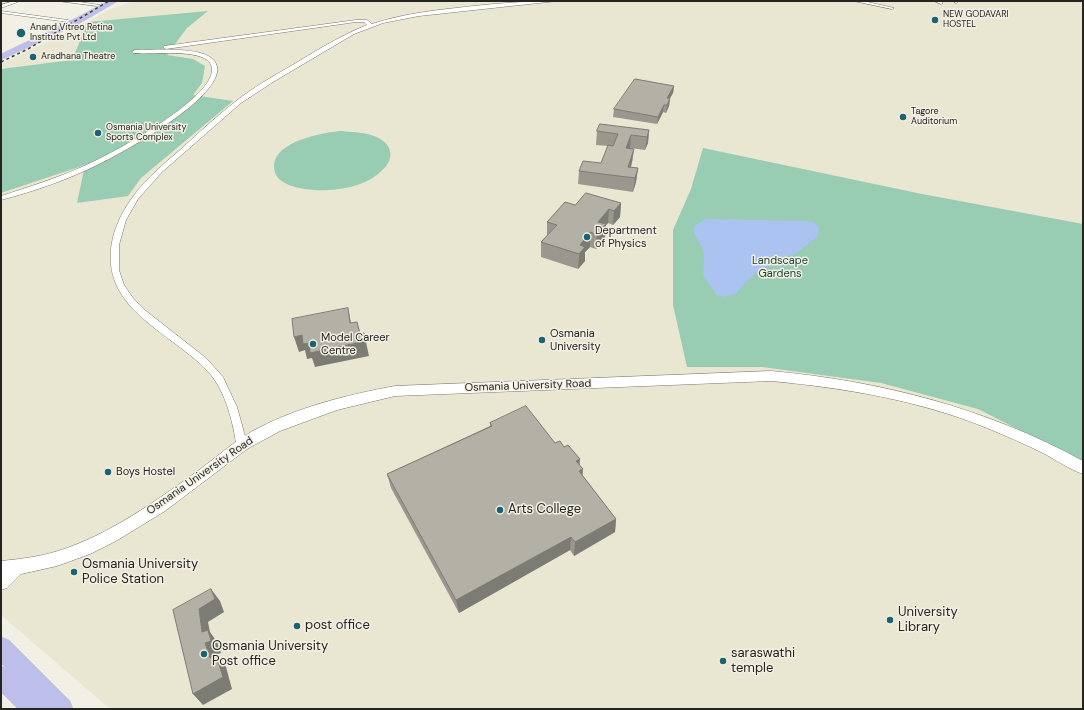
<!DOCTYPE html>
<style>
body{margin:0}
#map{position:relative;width:1084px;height:710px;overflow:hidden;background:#f2f0e4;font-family:"DM Sans",sans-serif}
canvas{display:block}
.frame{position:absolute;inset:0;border:2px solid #252420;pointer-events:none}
</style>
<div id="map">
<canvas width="1084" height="710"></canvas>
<div class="frame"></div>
</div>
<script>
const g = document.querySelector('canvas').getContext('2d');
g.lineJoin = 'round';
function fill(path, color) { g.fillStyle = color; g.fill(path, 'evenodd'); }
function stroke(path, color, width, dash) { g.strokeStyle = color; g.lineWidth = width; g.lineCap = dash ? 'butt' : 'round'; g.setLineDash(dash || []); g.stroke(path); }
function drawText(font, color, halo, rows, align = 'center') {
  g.font = font + ' "DM Sans",sans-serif'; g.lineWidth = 3; g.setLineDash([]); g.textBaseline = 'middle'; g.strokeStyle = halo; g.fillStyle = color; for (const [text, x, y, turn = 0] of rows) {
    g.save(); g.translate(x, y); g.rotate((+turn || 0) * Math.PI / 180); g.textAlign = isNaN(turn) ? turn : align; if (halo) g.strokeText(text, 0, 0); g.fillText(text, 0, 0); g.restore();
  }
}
fill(new Path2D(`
 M133,1H1083V709H110L1,615V64L88,22L106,11Z`), '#e9e6d2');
fill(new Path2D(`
 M208,11L187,28L167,55L193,59L205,66L202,83L193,95L233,101L141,178L128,196L77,203L85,165L1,193V69L72,60L88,22Z
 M340,131C351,132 361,132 371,135C394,142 397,160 378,174C361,188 335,191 314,190C303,189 288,187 279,179C275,175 274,170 274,165C276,141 322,133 340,131Z
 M703,148L922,194L1083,224V462L978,409L881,383L762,367H687L673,305V230L691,189Z`), '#98ccb3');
fill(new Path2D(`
 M706,219L806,221L814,222L819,228L818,236L798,252L757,271L735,294L723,297L717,295L703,276L704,262L703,250L694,233V226Z`), '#abc3f1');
const minor = new Path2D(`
 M14,1H20L1,8V5Z
 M58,1H73L100,5L98,6Z
 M557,1L419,16L383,23L354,34L273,82L241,103L162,172L138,199L126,220L119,245V270L124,285L133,298L146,311L206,358L223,377L237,407L245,436L247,445L246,448L242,449L238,448C235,442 235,434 233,427C229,409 223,390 211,375C185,344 132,322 116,284C105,258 112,230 126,207C140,184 160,167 180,150C202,130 223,110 247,93C262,82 279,73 296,63C319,49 342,35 367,25L364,22H356L166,49L163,47L164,46L356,20H367L372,24C399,15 428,11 456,8C490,4 523,1 557,1Z
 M854,1H863L894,8L892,9Z
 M934,1H940L943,3L941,4Z
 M953,1H958V2L956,3Z
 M1,11L68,20L70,21L68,22L1,13Z
 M135,50C154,50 195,47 210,57C249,84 120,154 101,163C70,179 35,191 1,200V196C29,187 57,178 84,166C106,157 229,92 210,63C200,48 150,55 133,53L132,52Z`);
const secondary = new Path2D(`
 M771,371C881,381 986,408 1083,461V474C1069,469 1056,460 1043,453C1025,444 1006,436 987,428C918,400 845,388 771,381L395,396L337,410L280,431L247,449L165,511L116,541L90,554L57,566L21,574L7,588L1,590V561C20,559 39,557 58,551C109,535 156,501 199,470C217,457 232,443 251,432C294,408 346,395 395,386Z`);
const primary = new Path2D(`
 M108,1H118L82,22L1,60V54L76,18Z
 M1,637L9,640L70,701L73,709H46L45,707V709H18L1,692V666L6,668L1,663Z`);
stroke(minor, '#7a786d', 1);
stroke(secondary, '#7a786d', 1);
stroke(primary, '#cfcfce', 1);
fill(minor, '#fff');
fill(secondary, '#fff');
fill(primary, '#bebeeb');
stroke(new Path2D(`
 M1,62L28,49L109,1`), '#3d3c37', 1.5, [3, 3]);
fill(new Path2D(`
 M674,86L673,93L670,98L669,106L666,113L663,112L657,124L613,117L614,109Z
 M649,130L648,143L645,150L630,148L634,149L632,162L631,168H638L636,182L633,192L578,184L579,171L601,163L608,146L596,145L597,131Z
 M621,203L620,217L613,225L608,223L606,225L605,238L596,249L590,247L585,252V261L578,269L541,257V242L547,236V222L575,205Z
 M490,423L555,443L579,465L582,475L616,519L615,532L574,556L570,550L459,613L391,488L387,474L490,426Z`), '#9a988e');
fill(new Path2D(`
 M674,86L673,93L666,105L667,98Z
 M670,98L669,106L666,113L667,105Z
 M664,105L663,112L657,124L658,117Z
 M649,130L648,143L645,150L647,137Z
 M631,135L630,148H626Z
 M634,149L632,162L627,177L628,167Z
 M638,168L636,182L633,192L635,178Z
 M621,203L620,217L613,225L614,211Z
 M609,209L608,223L606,225L605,238L596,249L598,222Z
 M590,232V247L585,252V261L578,269L580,245Z
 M348,308L351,323H350Z
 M357,322L361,336L364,333L369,356L315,367L312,358L307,359L305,350L299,352L294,337Z
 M580,459L579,473L576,461Z
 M583,469L582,484L579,471Z
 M616,519L615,532L574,556L575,542Z
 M571,537L570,550L459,613L456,600Z
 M211,589L220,601L224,612L208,622L210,632L217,642L221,653L215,655L219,670L210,658L202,632L199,609Z
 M216,655L226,667L232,689L203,705L193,694Z`), '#7d7c74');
const building = new Path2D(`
 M635,79L674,86L667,98H670L667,105H664L658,117L614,109Z
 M600,124L649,130L647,137L631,135L626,148L634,149L628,167L638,168L635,178L579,171L583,161L601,163L608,145L613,146L618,134L597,131Z
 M586,193L621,203L614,211L609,209L598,222L606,224L597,235L590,232L580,245L585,247L579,254L541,242L557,225L547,222L565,202L575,205Z
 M348,308L350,323L357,322L360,334L364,333L366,341L310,353L309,343L303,344L302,335L294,337L292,319Z
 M526,406L555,443L560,441L564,447L568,445L580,459L576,461L583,469L579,471L616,519L575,542L571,537L456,600L387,474L492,426L490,423Z
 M211,589L215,599L199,609L202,632L208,630L211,641L205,643L210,658L216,655L223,677L193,694L173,610Z`);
fill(building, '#b3b1a5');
stroke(building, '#7d7c74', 1);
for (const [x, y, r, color] of [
 [935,20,4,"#1c6372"],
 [21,33,5,"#1c6372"],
 [33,57,4,"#1c6372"],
 [903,117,4,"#1c6372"],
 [98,133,4,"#1c6372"],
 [587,237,4,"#1c6372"],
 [542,340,4,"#1c6372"],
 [313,344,4,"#1c6372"],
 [108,472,4,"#1c6372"],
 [500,510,4,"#1c6372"],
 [74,572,4,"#1c6372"],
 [890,620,4,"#1c6372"],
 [297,626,4,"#1c6372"],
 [204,654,4,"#1c6372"],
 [723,661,4,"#1c6372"]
]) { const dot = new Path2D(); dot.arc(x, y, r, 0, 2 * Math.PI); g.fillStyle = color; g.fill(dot); stroke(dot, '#f2f0e4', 1.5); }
drawText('9px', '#252420', '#f2f0e4', [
 ["NEW GODAVARI",943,15],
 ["HOSTEL",943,25],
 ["Anand Vitreo Retina",30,28],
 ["Institute Pvt Ltd",30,38],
 ["Aradhana Theatre",41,57],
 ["Tagore",911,112],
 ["Auditorium",911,122],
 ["Osmania University",106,128],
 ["Sports Complex",106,138]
], 'left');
drawText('11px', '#252420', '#f2f0e4', [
 ["Department",595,231],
 ["of Physics",595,244],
 ["Osmania",550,334],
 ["University",550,347],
 ["Model Career",321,338],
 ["Centre",321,351],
 ["Boys Hostel",116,472]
], 'left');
drawText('11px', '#184634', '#f2f0e4', [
 ["Landscape",780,261],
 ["Gardens",780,274]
]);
drawText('11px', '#252420', '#f2f0e4', [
 ["Osmania University Road",528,386,-2],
 ["Osmania University Road",200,476,-35]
]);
drawText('13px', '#252420', '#f2f0e4', [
 ["Arts College",508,510],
 ["Osmania University",82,565],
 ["Police Station",82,580],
 ["University",898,613],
 ["Library",898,628],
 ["post office",305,626],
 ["Osmania University",212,647],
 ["Post office",212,662],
 ["saraswathi",731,654],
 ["temple",731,669]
], 'left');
</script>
